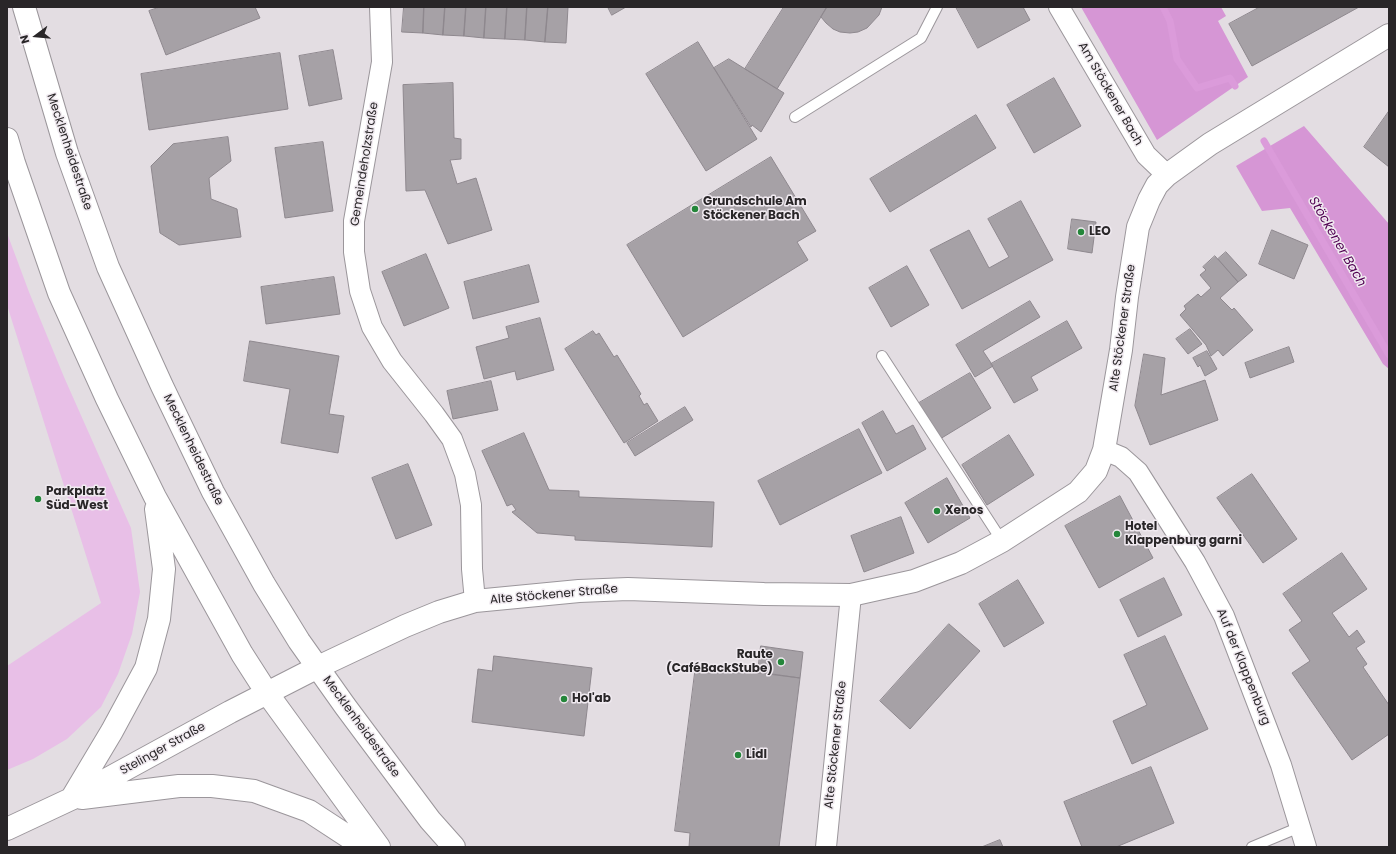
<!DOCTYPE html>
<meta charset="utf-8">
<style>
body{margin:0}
#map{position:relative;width:1396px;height:854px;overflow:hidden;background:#e3dde2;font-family:Poppins,sans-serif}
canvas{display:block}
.frame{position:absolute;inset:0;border:8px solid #292628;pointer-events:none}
.north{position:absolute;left:16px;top:16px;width:40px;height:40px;-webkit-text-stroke:3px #f0eaf0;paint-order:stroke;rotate:254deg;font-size:11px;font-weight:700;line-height:16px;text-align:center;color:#292628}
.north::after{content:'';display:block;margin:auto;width:14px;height:18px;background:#292628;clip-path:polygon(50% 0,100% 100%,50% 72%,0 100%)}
</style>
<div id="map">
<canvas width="1396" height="854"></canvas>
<div class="frame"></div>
<div class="north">N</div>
</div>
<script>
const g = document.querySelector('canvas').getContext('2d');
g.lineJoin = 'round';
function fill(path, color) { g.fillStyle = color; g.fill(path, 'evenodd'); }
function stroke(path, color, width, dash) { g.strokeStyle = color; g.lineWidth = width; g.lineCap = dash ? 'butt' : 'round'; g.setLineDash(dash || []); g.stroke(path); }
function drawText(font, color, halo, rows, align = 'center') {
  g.font = font + ' Poppins,sans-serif'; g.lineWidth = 3; g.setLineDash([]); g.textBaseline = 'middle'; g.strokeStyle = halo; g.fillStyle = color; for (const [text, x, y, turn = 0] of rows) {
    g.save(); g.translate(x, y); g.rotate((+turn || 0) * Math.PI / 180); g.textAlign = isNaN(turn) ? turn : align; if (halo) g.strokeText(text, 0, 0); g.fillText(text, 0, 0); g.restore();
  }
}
fill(new Path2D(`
 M7,233L29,292L64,377L131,528L140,592L132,634L118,674L101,707L67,739L33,759L7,770V666L101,603L7,305Z`), '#e8bfe7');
fill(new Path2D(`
 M1081,7H1221L1226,16L1218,21L1248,77L1157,140Z
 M1304,126L1389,224V369L1383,364L1290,208L1262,211L1236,166Z`), '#d696d5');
stroke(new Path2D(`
 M1163,7L1170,21L1177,59L1197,88L1230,78L1235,86
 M1264,141L1389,355`), '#db9bda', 7);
const building = new Path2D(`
 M160,7H255L260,18L166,55L149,11Z
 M404,7H424L423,33L402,32Z
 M424,7H445L443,35L423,33Z
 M445,7H466L464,36L443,35Z
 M466,7H486L484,38L464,36Z
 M486,7H507L505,39L484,38Z
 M507,7H527L525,40L505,39Z
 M527,7H548L545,42L525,40Z
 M548,7H568L566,43L545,42Z
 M608,7H626L612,15Z
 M784,7H827L777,89L745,69Z
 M827,7H882L879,15L867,28L858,32L850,33L840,32L833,29L826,23L821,17Z
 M956,7H1023L1030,20L978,48Z
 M1260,7H1359L1252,66L1229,24Z
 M698,42L757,139L706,171L646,74Z
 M333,50L342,99L309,106L299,56Z
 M280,53L288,109L149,130L141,74Z
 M729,59L784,93L761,132L752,125L751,127L714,68Z
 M1054,78L1081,126L1034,153L1007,105Z
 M453,83L454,138L461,139V159L450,160L457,184L476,178L492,230L448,244L425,190L406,191L403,85Z
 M1389,111V167L1364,147Z
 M976,115L996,148L890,212L870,179Z
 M228,137L231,161L209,178L211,199L237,209L241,237L179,245L160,233L151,166L173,144Z
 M323,142L333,211L285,218L275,148Z
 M771,157L816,231L797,242L808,260L683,337L627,245Z
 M1021,201L1053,260L962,309L930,250L969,230L989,268L1009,257L988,219Z
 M1072,219L1096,222L1092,253L1068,249Z
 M1272,230L1308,245L1294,279L1259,264Z
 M1226,252L1247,275L1238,282L1218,259Z
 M426,254L449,308L404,326L382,272Z
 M1215,256L1238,282L1220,298L1232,310L1234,308L1253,330L1223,356L1218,350L1211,356L1206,345L1180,315L1186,309L1184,306L1198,294L1201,297L1211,288L1200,275L1206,270L1203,267Z
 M529,265L539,302L473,319L464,282Z
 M907,266L929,305L891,327L869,288Z
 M334,277L340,314L266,324L261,287Z
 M1030,301L1040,317L983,351L993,366L975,377L956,345Z
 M540,318L554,370L517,380L515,371L484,379L476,347L509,338L506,327Z
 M1067,321L1082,348L1031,377L1038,390L1014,403L991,364Z
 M1190,329L1202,344L1188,354L1176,339Z
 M593,331L596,335L599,333L614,357L617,355L641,394L639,396L644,405L647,403L658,421L624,443L565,349Z
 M250,341L339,356L329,414L344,416L338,453L281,443L290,389L244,381Z
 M1289,347L1294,362L1250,378L1245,363Z
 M1207,351L1217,369L1205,376L1200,365L1198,367L1193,358Z
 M1144,354L1165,358L1161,395L1205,380L1218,420L1150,445L1135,406Z
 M970,373L991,408L940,439L919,403Z
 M491,381L498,410L453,419L447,391Z
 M685,407L693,420L635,456L627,443Z
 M883,411L896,434L913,425L926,449L887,471L862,423Z
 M859,429L882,473L780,525L758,481Z
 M524,433L549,490L579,491V497L714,502L712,547L575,540V536L537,533L512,512L516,510L512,504L507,506L482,451Z
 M1009,435L1034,475L987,505L962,465Z
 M408,464L432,525L396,539L372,478Z
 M1252,474L1297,539L1263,563L1217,498Z
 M947,478L970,518L928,543L905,503Z
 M1120,496L1153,558L1099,588L1065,526Z
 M901,517L914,553L864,572L851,536Z
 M1342,553L1367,589L1332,613L1349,637L1357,630L1365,642L1356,648L1367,664L1363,667L1389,705V734L1352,760L1292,673L1310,661L1289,630L1302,621L1283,594Z
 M1164,578L1182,615L1138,637L1120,600Z
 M1018,580L1044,623L1004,647L979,604Z
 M949,624L980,651L910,729L880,701Z
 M1165,636L1208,729L1132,764L1113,721L1147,705L1124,655Z
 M761,646L803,652L800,678L758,672Z
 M494,656L592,668L584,736L472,722L478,669L492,671Z
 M696,665L800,678L779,847H689L690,833L675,831Z
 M1151,767L1174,823L1116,847H1082L1064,802Z
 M1000,840L1003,847H982Z`);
fill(building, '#a6a1a6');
stroke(building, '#8e888e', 1);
const service = new Path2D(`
 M795,117L921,38L937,7
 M882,356L1002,541
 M1252,847L1300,827`);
const minor = new Path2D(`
 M380,7L382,62L354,221V252L360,291L372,327L392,361L434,414L452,439L465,474L471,505L472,569L475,601
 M1059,7L1146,155L1167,175
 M1104,450L1121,457L1138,472L1195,562L1224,616L1281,765L1306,847
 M826,847L851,595`);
const tertiary = new Path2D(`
 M318,667L405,626L439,612L475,601L579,591L628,589L764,594L851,595L914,581L961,563L1002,541L1078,492L1096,471L1104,450L1121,350L1127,297L1138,227L1149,200L1157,185L1167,175L1210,144L1389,35`);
const secondary = new Path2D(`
 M24,7L67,153L108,267L162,386L213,492L264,584L299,641L345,706L430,820L454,847
 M7,139L14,163L59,293L107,399L155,497L242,654L267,693L379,847
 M72,798L112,731L146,668L159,619L164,569L156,509
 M82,798L179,786H212L254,791L309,811L364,847
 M7,829L71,799L230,712L318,667`);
stroke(service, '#9b969b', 12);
stroke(minor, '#9b969b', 22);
stroke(tertiary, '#9b969b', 24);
stroke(secondary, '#9b969b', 24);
stroke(service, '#fff', 10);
stroke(minor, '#fff', 20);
stroke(tertiary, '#fff', 22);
stroke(secondary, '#fff', 22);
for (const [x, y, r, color] of [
 [695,209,4,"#24863a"],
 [1081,232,4,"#24863a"],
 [38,499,4,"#24863a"],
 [937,511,4,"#24863a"],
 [1117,534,4,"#24863a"],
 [781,662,4,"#24863a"],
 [564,699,4,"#24863a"],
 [738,755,4,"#24863a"]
]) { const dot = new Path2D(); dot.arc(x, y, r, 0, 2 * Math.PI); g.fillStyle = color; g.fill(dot); stroke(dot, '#f0eaf0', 1.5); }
drawText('12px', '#292628', '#f0eaf0', [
 ["Am Stöckener Bach",1110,94,60],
 ["Mecklenheidestraße",69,152,72],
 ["Gemeindeholzstraße",365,164,-81],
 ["Alte Stöckener Straße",1123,328,-82],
 ["Mecklenheidestraße",193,450,64],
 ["Alte Stöckener Straße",554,595,-5],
 ["Auf der Klappenburg",1243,667,68],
 ["Mecklenheidestraße",361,727,54],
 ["Alte Stöckener Straße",836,745,-84],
 ["Stelinger Straße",163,749,-29]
]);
drawText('bold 12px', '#292628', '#f0eaf0', [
 ["Grundschule Am",703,202],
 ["Stöckener Bach",703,216],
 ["LEO",1089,232],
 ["Parkplatz",46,492],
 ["Süd-West",46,506],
 ["Xenos",945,511],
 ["Hotel",1125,527],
 ["Klappenburg garni",1125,541],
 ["Raute",773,655,"right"],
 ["(CaféBackStube)",773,669,"right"],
 ["Hol'ab",572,699],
 ["Lidl",746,755]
], 'left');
drawText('italic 13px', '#500052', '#f0eaf0', [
 ["Stöckener Bach",1337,242,60]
]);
</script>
